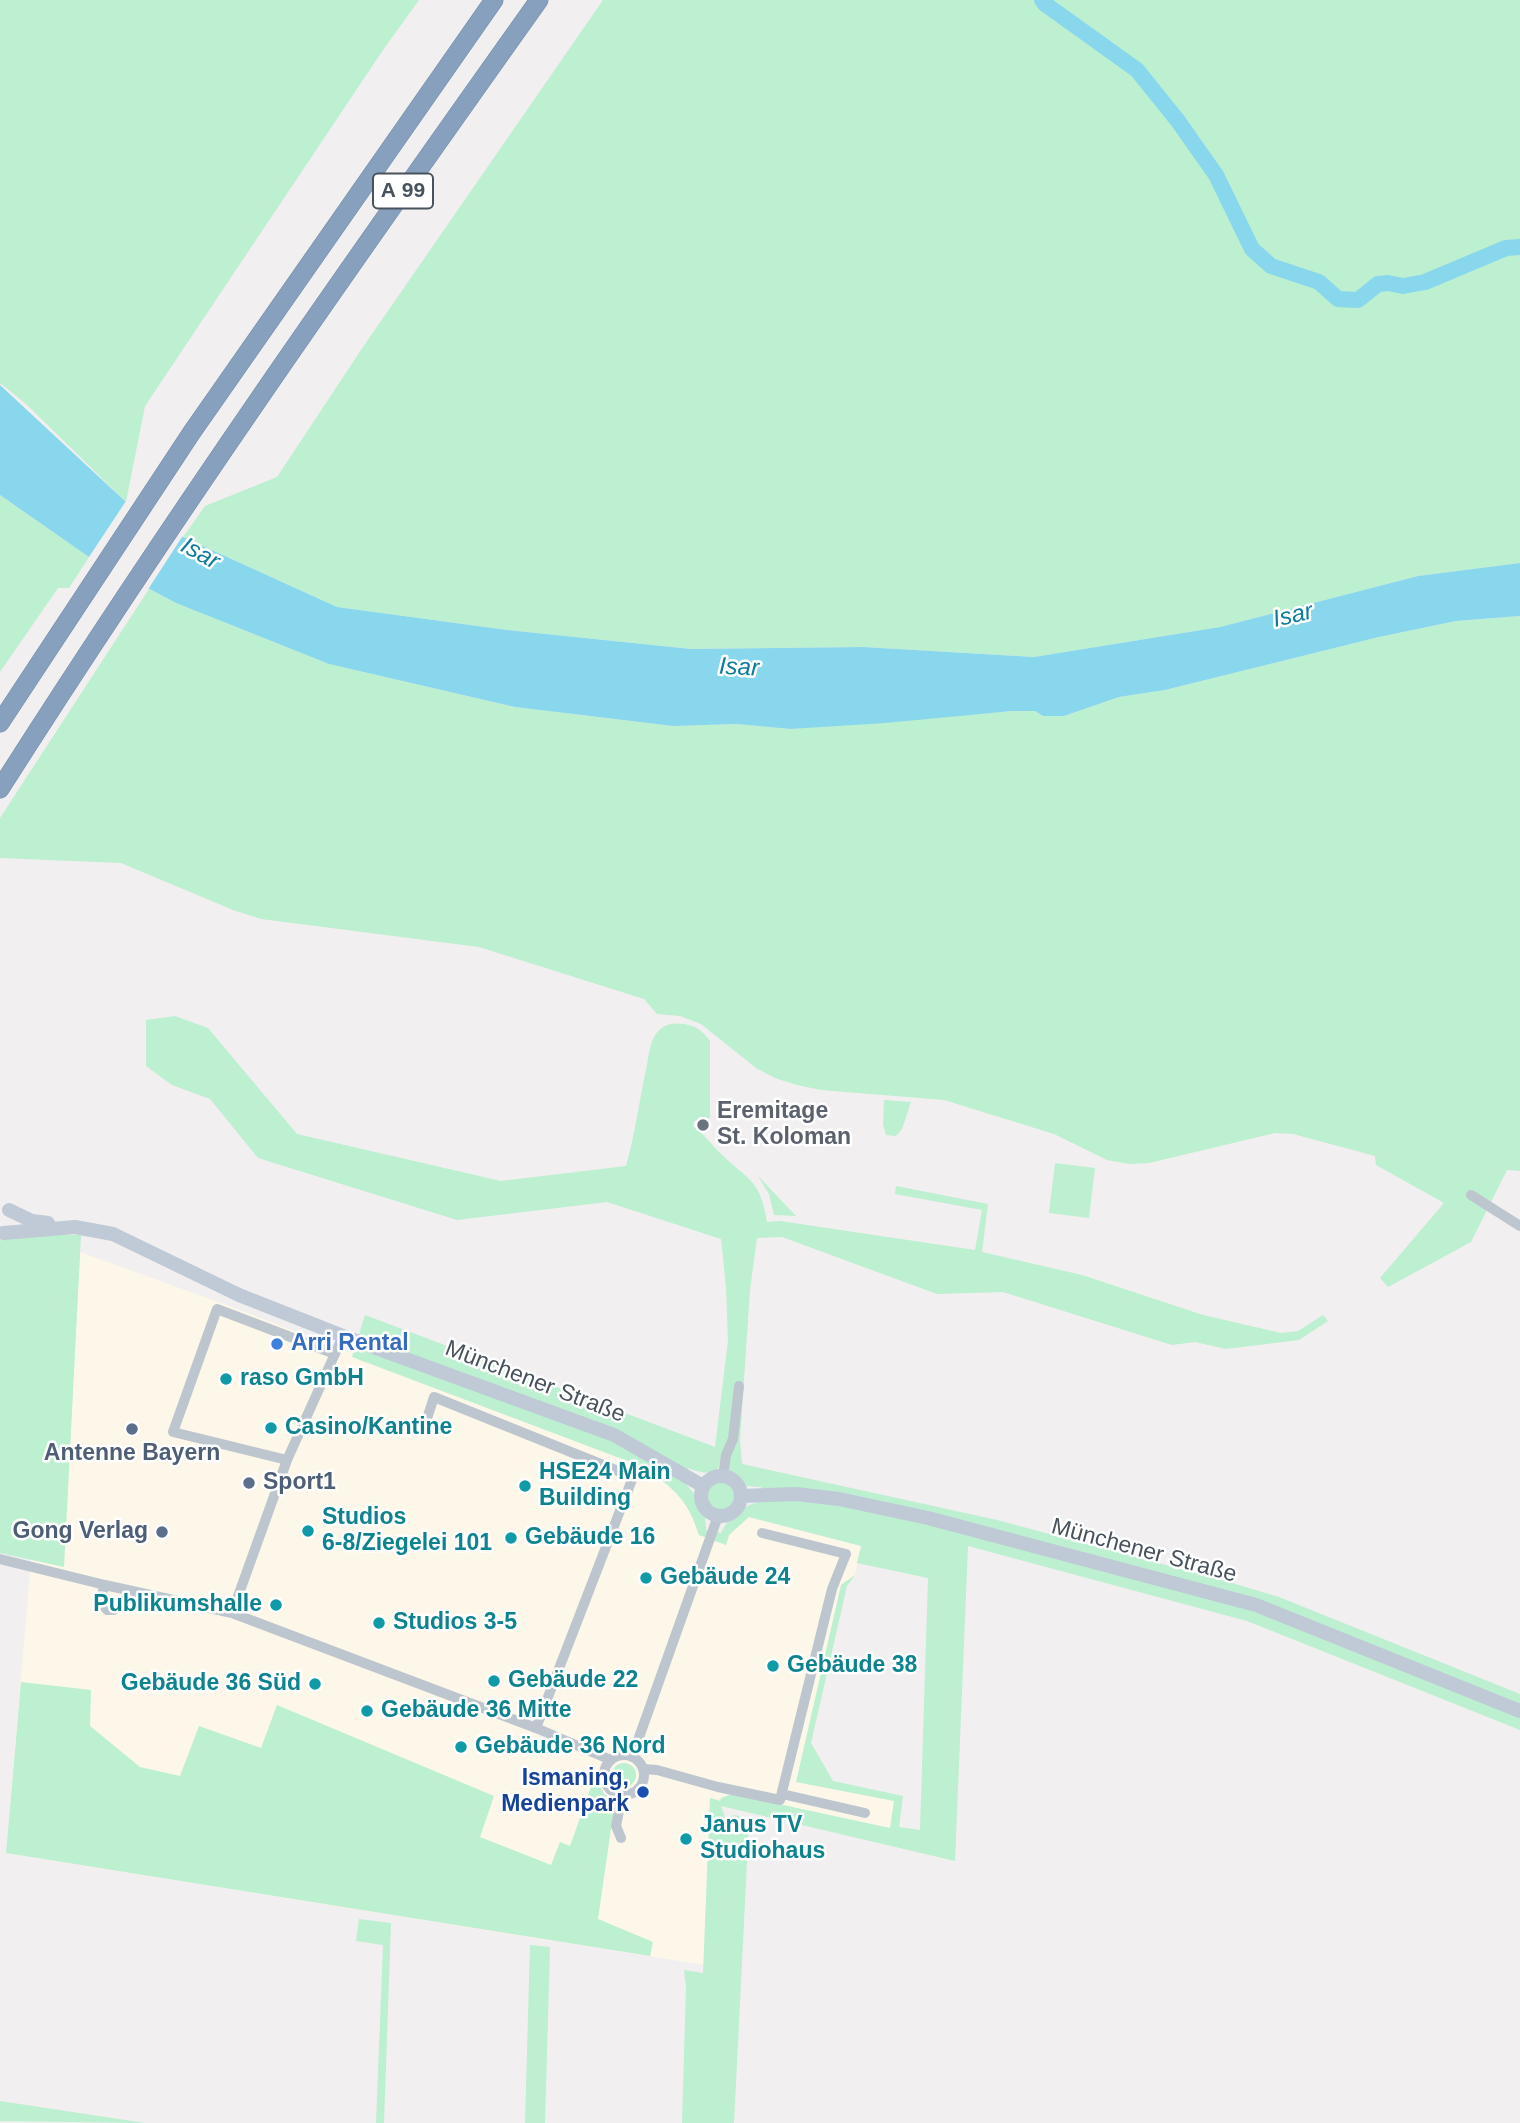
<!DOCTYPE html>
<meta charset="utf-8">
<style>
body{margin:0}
canvas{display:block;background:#f1efef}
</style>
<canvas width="1520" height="2123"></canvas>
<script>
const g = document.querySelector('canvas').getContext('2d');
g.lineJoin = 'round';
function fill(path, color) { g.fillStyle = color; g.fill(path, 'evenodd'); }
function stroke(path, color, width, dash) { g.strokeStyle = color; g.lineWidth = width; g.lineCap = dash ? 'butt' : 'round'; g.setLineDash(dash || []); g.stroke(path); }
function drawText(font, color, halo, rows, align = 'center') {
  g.font = font + ' Arial,sans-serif'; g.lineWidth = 5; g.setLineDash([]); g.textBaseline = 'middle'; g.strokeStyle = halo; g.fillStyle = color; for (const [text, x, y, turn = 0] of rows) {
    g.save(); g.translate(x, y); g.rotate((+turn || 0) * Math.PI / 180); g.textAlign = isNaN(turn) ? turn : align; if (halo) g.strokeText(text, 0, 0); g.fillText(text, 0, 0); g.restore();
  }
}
fill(new Path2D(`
 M80,1252L235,1308L646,1468L682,1497L693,1519L699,1535L726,1545L729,1535L748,1517L861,1546L855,1575L842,1587L801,1779L897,1799L891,1838L711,1798L704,1965L6,1853L31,1559L64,1566Z`), '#fcf7e8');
fill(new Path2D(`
 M0,0H419L383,50L145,406L126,502L26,404L0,383Z
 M603,0H1520V563L1418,576L1220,627L1034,657L863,647L691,649L507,630L337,607L183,537L205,506L277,477L363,347Z
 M0,495L89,557L69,588H58L0,672Z
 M149,589L176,603L329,664L515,707L673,726L737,724L790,729L1012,711H1035L1043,716H1064L1119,697L1165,690L1379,637L1456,621L1520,616V1171L1507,1170L1471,1242L1388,1287L1380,1278L1444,1203L1376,1165L1375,1156L1293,1134L1275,1133L1149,1163L1129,1164L1107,1160L1054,1134L944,1100L821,1090L797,1085L775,1078L756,1068L701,1024L680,1016L657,1014L644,999L479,947L261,919L233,910L121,863L0,858V818Z
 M175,1016L208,1028L297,1134L501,1181L626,1166C635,1134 639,1102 646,1070C648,1061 649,1048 653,1039C660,1025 670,1022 684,1024C696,1026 703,1031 710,1041V1118L694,1121L693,1126C705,1135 711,1144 721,1154C749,1181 760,1179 767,1222L780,1221L975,1250L982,1210L895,1194L896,1186L988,1204L982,1252L1082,1275L1203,1315L1281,1333L1298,1331L1323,1315L1328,1321L1299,1340L1226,1349L1195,1342L1172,1345L1003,1292L937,1294L782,1237L757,1238L750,1290L740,1440L742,1464L997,1520L1222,1580L1279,1597L1520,1694V1730L1247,1621L968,1546L955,1861L721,1806L725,1817L736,1815L749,1821L734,2123H682L686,1987L684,1970L703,1973L710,1798L720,1801L721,1798L732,1794L890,1828L894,1801L796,1782L841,1585L855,1575L847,1586L811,1743L833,1781L903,1796L899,1827L920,1830L928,1578L857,1563L861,1546L749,1517L729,1535L726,1545L699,1535C688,1500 675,1490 646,1468L352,1357L365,1315L715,1447L728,1341L726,1287L721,1239L607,1202L457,1220L258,1158L210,1099L172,1085L146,1066V1020ZM721,1457L729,1472L739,1477L745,1486L761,1487L762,1501C742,1506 730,1515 721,1533L706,1530C707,1512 695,1491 681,1480L688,1468C699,1472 706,1475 718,1469Z
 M884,1100L911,1102L902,1129L896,1136L886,1135L883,1125Z
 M1055,1163L1095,1168L1089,1218L1049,1213Z
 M758,1176L796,1216L774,1215L769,1194Z
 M10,1235H81L64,1567L0,1553V1241Z
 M707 1496a14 14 0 1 1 28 0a14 14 0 1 1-28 0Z
 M21,1682L91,1690L90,1726L140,1767L180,1776L199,1726L261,1748L277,1705L494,1796L480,1837L551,1865L560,1842L570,1846L595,1776L604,1794L615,1801L598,1919L653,1942L650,1956L6,1853Z
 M612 1775a12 12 0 1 1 24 0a12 12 0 1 1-24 0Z
 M359,1919L391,1923L384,2123H376L383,1945L356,1941Z
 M530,1945L550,1947L545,2123H525Z
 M0,2101L145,2123L0,2121Z`), '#bdefd1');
fill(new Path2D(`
 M0,385L126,502L183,537L337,607L507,630L691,649L863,647L1034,657L1220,627L1418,576L1520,563V616L1456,621L1379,637L1165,690L1119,697L1064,716H1043L1035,711H1012L885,723L790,729L737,724L673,726L515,707L329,664L176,603L89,557L0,495Z`), '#89d7ed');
fill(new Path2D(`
 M128,498L184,534L147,591L87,560Z`), '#f1efef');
stroke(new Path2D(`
 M1042,0L1045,4L1137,70L1178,121L1216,175L1252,249L1271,266L1319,282L1338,299L1358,300L1378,284L1388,283L1403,286L1425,282L1506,248L1520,247`), '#89d7ed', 16);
const highway = new Path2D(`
 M0,723L192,432L494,0
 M0,789C171,520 354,260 539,0`);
stroke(highway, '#718baa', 19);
stroke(new Path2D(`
 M1471,1195L1520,1226
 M423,1431L434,1397L633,1477L536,1728
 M287,1460L173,1432L217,1309L335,1354
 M723,1476L726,1455L733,1439L739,1386
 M0,1559L105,1585L232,1613L536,1728L611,1760
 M105,1585C101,1595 99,1601 107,1610H114L132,1592
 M232,1613L287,1460L343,1336
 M604 1775a20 20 0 1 1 40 0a20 20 0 1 1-40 0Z
 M632,1757L718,1516
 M643,1769L657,1770L718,1787L780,1800L832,1589L846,1554L762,1533
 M782,1794L865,1813
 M621,1838L616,1826L622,1795`), '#bdc6ce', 10);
stroke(new Path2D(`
 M9,1210L32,1221L48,1223
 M3,1233L75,1227L113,1234L239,1295L343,1336L614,1435L703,1486
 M701 1496a20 20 0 1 1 40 0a20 20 0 1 1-40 0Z
 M741,1496L796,1494L839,1499L928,1518L1256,1605L1520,1711`), '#bfcad6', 14);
stroke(highway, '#86a0be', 18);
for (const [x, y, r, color] of [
 [703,1125,7,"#6b7280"],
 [277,1344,7,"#3f7fe0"],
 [226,1379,7,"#0f9aa8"],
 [271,1428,7,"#0f9aa8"],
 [132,1429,7,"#5c6f8a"],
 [249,1483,7,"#5c6f8a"],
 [525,1486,7,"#0f9aa8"],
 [308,1531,7,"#0f9aa8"],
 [162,1532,7,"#5c6f8a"],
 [511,1538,7,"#0f9aa8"],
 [646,1578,7,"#0f9aa8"],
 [276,1605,7,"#0f9aa8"],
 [379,1623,7,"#0f9aa8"],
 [773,1666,7,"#0f9aa8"],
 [494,1681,7,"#0f9aa8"],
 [315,1684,7,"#0f9aa8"],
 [367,1711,7,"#0f9aa8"],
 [461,1747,7,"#0f9aa8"],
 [643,1792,7,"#1a4fb4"],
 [686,1839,7,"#0f9aa8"]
]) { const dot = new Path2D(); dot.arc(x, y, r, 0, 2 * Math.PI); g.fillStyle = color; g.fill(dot); stroke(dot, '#fff', 2.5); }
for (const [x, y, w] of [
 [403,191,60]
]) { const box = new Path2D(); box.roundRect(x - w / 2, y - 17.5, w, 35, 5); g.fillStyle = '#fff'; g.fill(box); stroke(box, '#47525c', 2); }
drawText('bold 21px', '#47525c', null, [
 ["A 99",403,191]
]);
drawText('bold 23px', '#5b616d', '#fff', [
 ["Eremitage",717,1112],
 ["St. Koloman",717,1138]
], 'left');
drawText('bold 23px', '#366cbe', '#fff', [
 ["Arri Rental",291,1344]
], 'left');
drawText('bold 23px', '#0d838f', '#fff', [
 ["raso GmbH",240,1379],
 ["Casino/Kantine",285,1428],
 ["HSE24 Main",539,1473],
 ["Building",539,1499],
 ["Studios",322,1518],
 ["6-8/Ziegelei 101",322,1544],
 ["Gebäude 16",525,1538],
 ["Gebäude 24",660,1578],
 ["Publikumshalle",262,1605,"right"],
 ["Studios 3-5",393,1623],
 ["Gebäude 38",787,1666],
 ["Gebäude 22",508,1681],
 ["Gebäude 36 Süd",301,1684,"right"],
 ["Gebäude 36 Mitte",381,1711],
 ["Gebäude 36 Nord",475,1747],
 ["Janus TV",700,1826],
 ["Studiohaus",700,1852]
], 'left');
drawText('23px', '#47525c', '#fff', [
 ["Münchener Straße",535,1382,21],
 ["Münchener Straße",1144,1551,15]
]);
drawText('bold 23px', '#4e5e75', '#fff', [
 ["Antenne Bayern",132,1454],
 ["Sport1",263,1483,"left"],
 ["Gong Verlag",148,1532,"right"]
]);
drawText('bold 23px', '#164399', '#fff', [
 ["Ismaning,",629,1779],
 ["Medienpark",629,1805]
], 'right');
drawText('italic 24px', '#0c7b9c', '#fff', [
 ["Isar",200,554,29],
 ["Isar",1293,616,-13],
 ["Isar",739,668,3]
]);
</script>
